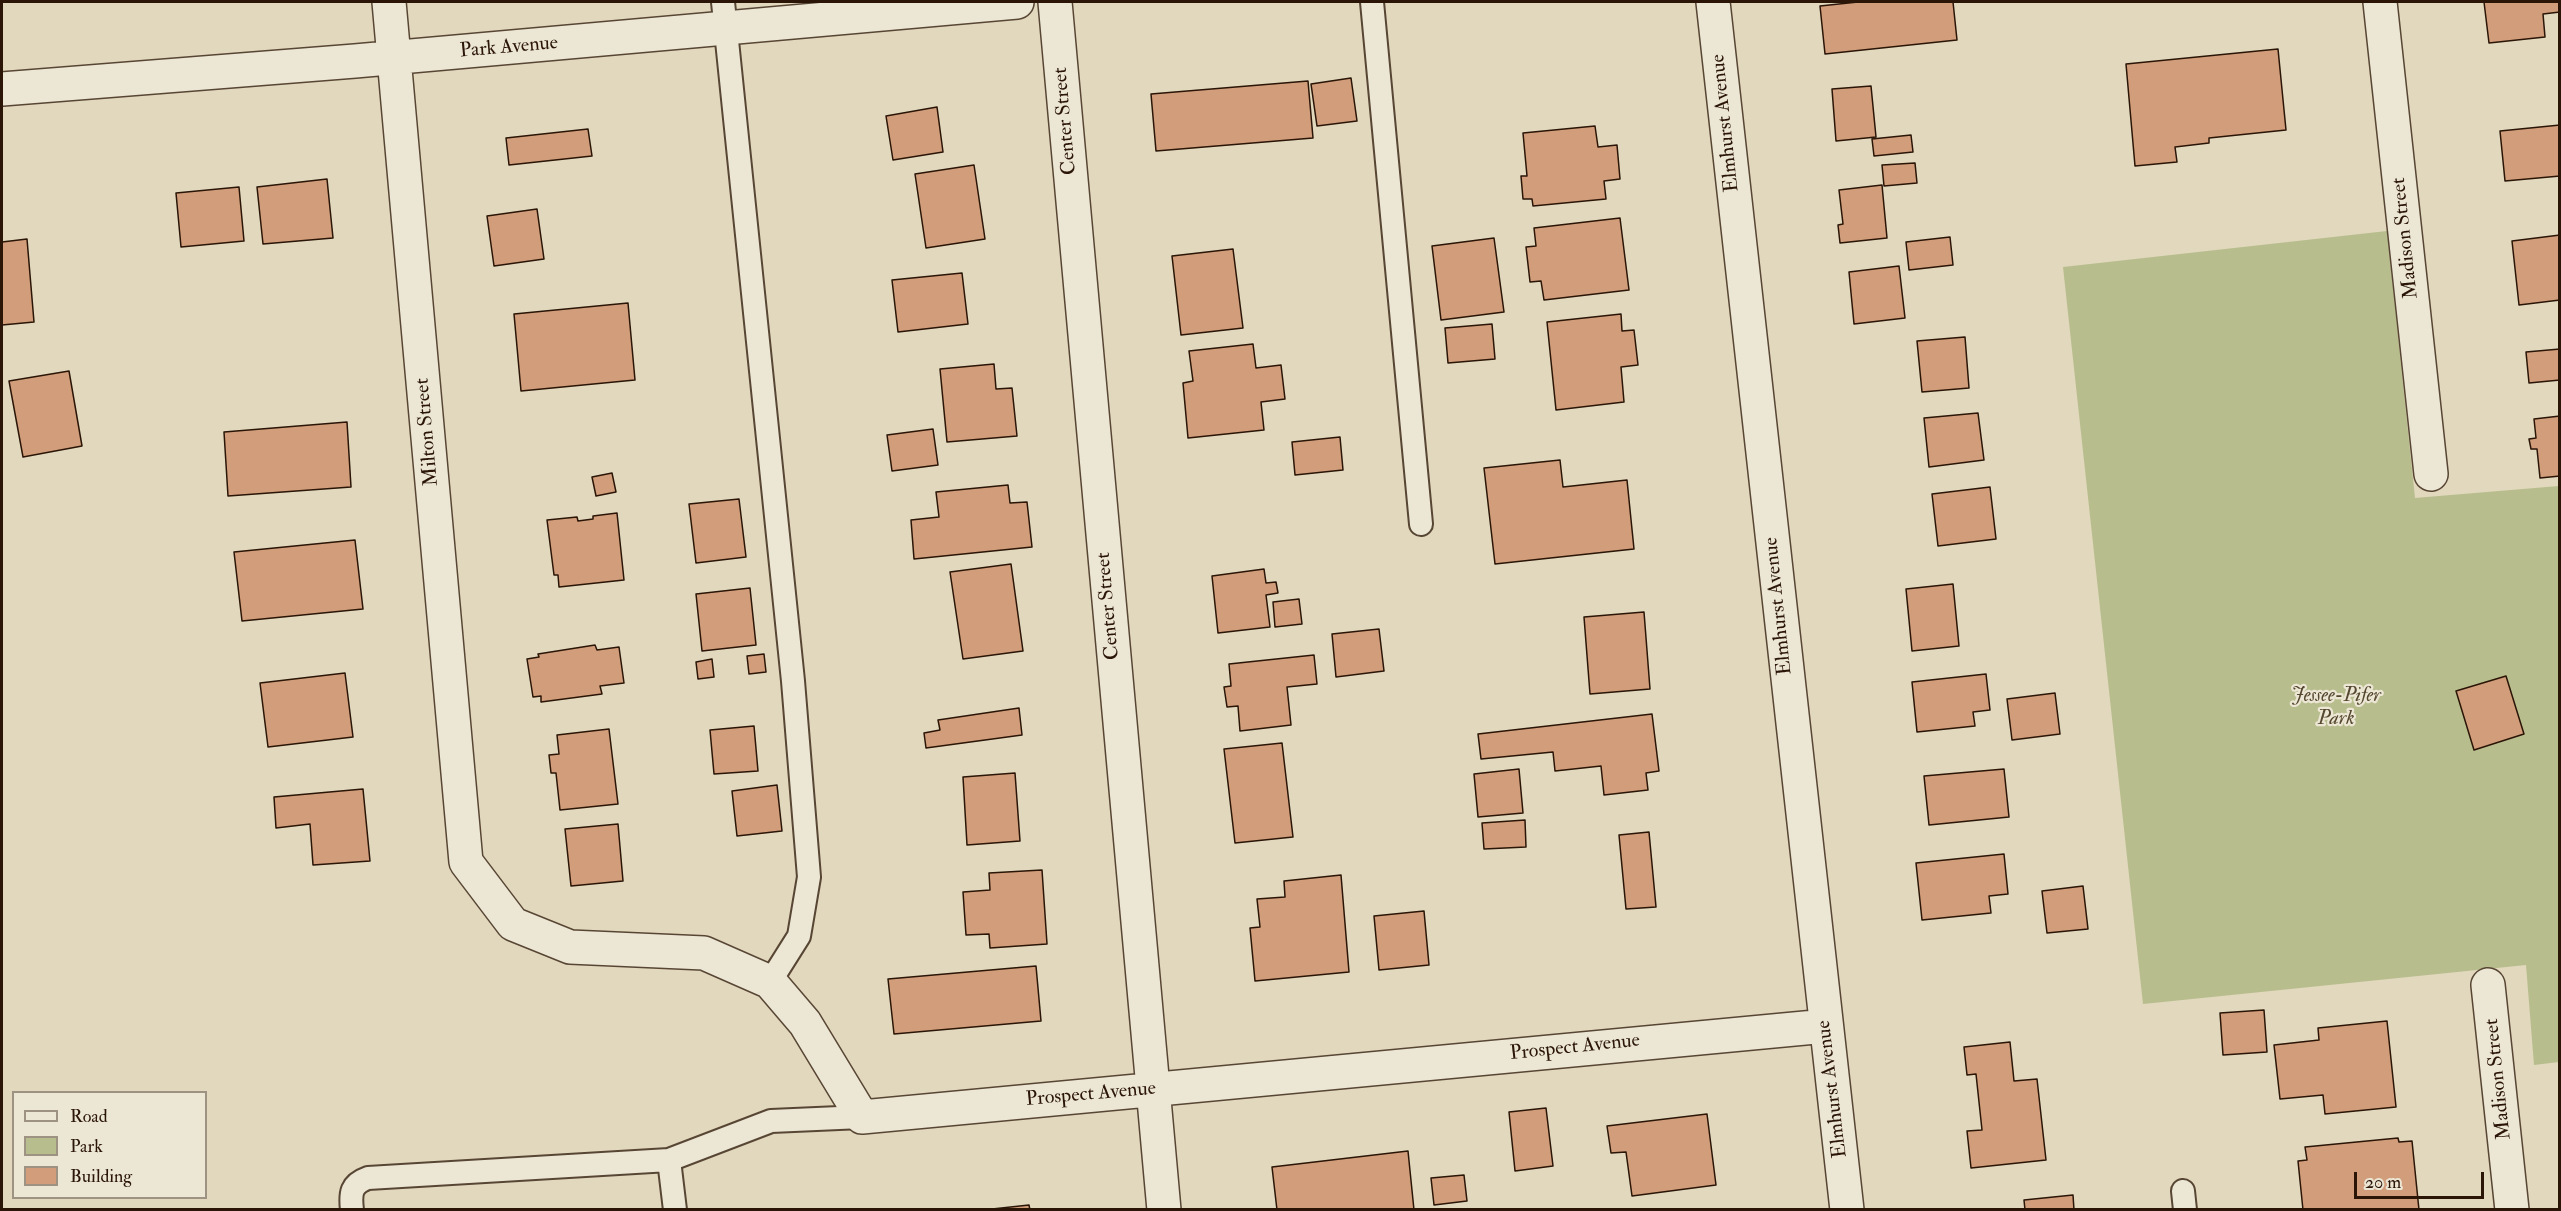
<!DOCTYPE html>
<style>
body{margin:0}
#map{position:relative;width:2561px;height:1211px;overflow:hidden;background:#e1d8bd;font-family:"IM FELL Double Pica",serif}
canvas{display:block}
.frame{position:absolute;inset:0;border:3px solid #2a1507;pointer-events:none}
.legend{position:absolute;left:12px;top:1091px;width:195px;height:108px;box-sizing:border-box;background:#ece6d4;border:2px solid #9e9282;margin:0;padding:8px 10px;list-style:none;font-size:18px;color:#2a1507}
.legend li{display:flex;align-items:center;gap:12px;height:30px}
.legend b{width:30px;border:2px solid #9e9282}
.scale{position:absolute;left:2354px;top:1172px;width:130px;height:27px;box-sizing:border-box;border:3px solid #2a1507;border-top:0;padding-left:8px;font-size:18px;line-height:21px;white-space:nowrap;color:#2a1507;-webkit-text-stroke:4px #ece6d4;paint-order:stroke}
</style>
<div id="map">
<canvas width="2561" height="1211"></canvas>
<div class="frame"></div>
<ul class="legend">
<li><b style="height:8px;background:#ece6d4"></b>Road</li>
<li><b style="height:16px;background:#b8bd8d"></b>Park</li>
<li><b style="height:16px;background:#d19d7a"></b>Building</li>
</ul>
<div class="scale">20 m</div>
</div>
<script>
const g = document.querySelector('canvas').getContext('2d');
g.lineJoin = 'round';
function fill(path, color) { g.fillStyle = color; g.fill(path, 'evenodd'); }
function stroke(path, color, width, dash) { g.strokeStyle = color; g.lineWidth = width; g.lineCap = dash ? 'butt' : 'round'; g.setLineDash(dash || []); g.stroke(path); }
function drawText(font, color, halo, rows, align = 'center') {
  g.font = font + ' "IM FELL Double Pica",serif'; g.lineWidth = 4.5; g.setLineDash([]); g.textBaseline = 'middle'; g.strokeStyle = halo; g.fillStyle = color; for (const [text, x, y, turn = 0] of rows) {
    g.save(); g.translate(x, y); g.rotate((+turn || 0) * Math.PI / 180); g.textAlign = isNaN(turn) ? turn : align; if (halo) g.strokeText(text, 0, 0); g.fillText(text, 0, 0); g.restore();
  }
}
fill(new Path2D(`
 M2387,231L2415,498L2559,486V1062L2534,1065L2526,965L2143,1004L2063,267Z`), '#b8bd8d');
const building = new Path2D(`
 M1858,2H1953L1957,40L1825,54L1820,6Z
 M2484,2H2560V12L2543,14L2545,37L2489,43Z
 M2278,49L2286,130L2209,138V143L2175,147L2177,162L2135,166L2126,64Z
 M1351,78L1357,121L1317,126L1311,84Z
 M1308,81L1313,138L1156,151L1151,94Z
 M1871,86L1876,137L1836,141L1832,89Z
 M937,107L943,152L893,160L886,116Z
 M2560,125V176L2505,181L2500,131Z
 M1595,126L1598,147L1617,145L1620,179L1604,181L1606,199L1533,206L1532,199H1523L1521,176H1527L1523,133Z
 M588,129L592,156L509,165L506,138Z
 M1911,135L1913,152L1874,156L1872,139Z
 M1915,163L1917,183L1884,186L1882,165Z
 M974,165L985,239L926,248L915,174Z
 M327,179L333,238L263,244L257,187Z
 M1882,185L1887,238L1840,243L1838,225L1843,224L1839,190Z
 M239,187L244,241L181,247L176,193Z
 M537,209L544,259L494,266L487,216Z
 M1620,218L1629,290L1544,300L1541,281L1530,282L1526,247L1536,246L1534,228Z
 M2560,235V300L2519,305L2512,241Z
 M1950,237L1953,265L1909,270L1906,242Z
 M1494,238L1504,312L1441,320L1432,246Z
 M27,239L34,322L2,325V242Z
 M1233,249L1243,328L1181,335L1172,256Z
 M1899,266L1905,318L1854,324L1849,272Z
 M962,273L968,324L898,332L892,280Z
 M628,303L635,380L521,391L514,314Z
 M1621,314L1622,331L1634,330L1638,365L1621,367L1624,402L1556,410L1547,322Z
 M1492,324L1495,359L1448,363L1445,328Z
 M1965,337L1969,388L1922,392L1917,341Z
 M1253,344L1256,368L1281,365L1285,399L1261,402L1264,430L1188,438L1183,383L1193,381L1189,351Z
 M2560,349V380L2529,383L2526,352Z
 M994,364L996,389L1012,388L1017,436L947,442L940,369Z
 M69,371L82,446L23,457L9,381Z
 M1978,413L1984,460L1929,467L1924,418Z
 M2560,416V476L2540,478L2537,449H2531L2529,439L2536,438L2534,419Z
 M347,422L351,487L228,496L224,432Z
 M933,429L938,465L892,471L887,435Z
 M1340,437L1343,470L1295,475L1292,442Z
 M1560,460L1563,487L1627,480L1634,549L1495,564L1484,468Z
 M612,473L616,492L596,496L592,477Z
 M1008,485L1010,503L1027,502L1032,547L914,559L911,520L939,517L936,492Z
 M1990,487L1996,539L1938,546L1932,494Z
 M739,499L746,557L696,563L689,504Z
 M617,513L624,580L559,587L558,575H554L547,520L577,517L578,521L593,519V516Z
 M355,540L363,609L242,621L234,552Z
 M1011,564L1023,651L963,659L950,572Z
 M1264,569L1266,583L1276,582L1278,593L1266,595L1270,627L1218,633L1212,576Z
 M1953,584L1959,646L1912,651L1906,589Z
 M750,588L756,645L702,651L696,594Z
 M1299,599L1302,624L1275,627L1273,602Z
 M1644,612L1650,689L1590,694L1584,617Z
 M1379,629L1384,671L1336,677L1332,634Z
 M595,645L597,650L619,647L624,683L600,686L602,694L541,702V696L533,697L527,659L539,657L538,654Z
 M764,654L766,672L749,674L747,656Z
 M1314,655L1317,684L1287,687L1291,725L1240,731L1238,706L1227,707L1224,687L1231,686L1229,664Z
 M712,659L714,677L698,679L696,662Z
 M345,673L353,737L268,747L260,683Z
 M1986,674L1990,710L1973,712L1975,726L1917,732L1912,682Z
 M2506,676L2524,734L2474,750L2456,691Z
 M2055,693L2060,734L2012,740L2007,699Z
 M1019,708L1022,735L926,748L924,733L940,730L938,720Z
 M1652,714L1659,771L1646,773L1648,790L1604,795L1601,766L1555,771L1553,752L1481,759L1478,734Z
 M754,726L758,771L714,774L710,730Z
 M609,729L618,804L560,810L556,773H551L549,755L559,754L557,735Z
 M1282,743L1293,837L1235,843L1224,749Z
 M1519,769L1523,813L1478,817L1474,774Z
 M2004,769L2009,817L1929,825L1924,776Z
 M1015,773L1020,841L967,845L963,777Z
 M777,785L782,831L737,836L732,791Z
 M363,789L370,861L313,865L310,824L276,828L274,797Z
 M1525,820L1526,847L1484,849L1482,823Z
 M618,824L623,881L571,886L565,829Z
 M1649,832L1656,907L1626,909L1619,835Z
 M2004,854L2008,894L1989,896L1991,913L1922,920L1916,863Z
 M1042,870L1047,944L990,948L989,934L966,935L963,892L990,890L989,873Z
 M1341,875L1349,972L1255,981L1250,928L1260,927L1257,899L1285,897L1284,881Z
 M2083,886L2088,929L2047,933L2042,891Z
 M1424,911L1429,965L1379,970L1374,916Z
 M1036,966L1041,1021L894,1034L888,979Z
 M2264,1010L2267,1052L2223,1055L2220,1013Z
 M2387,1021L2396,1107L2325,1114L2323,1095L2280,1099L2274,1045L2319,1040L2318,1028Z
 M2010,1042L2014,1081L2037,1079L2046,1160L1971,1168L1967,1131L1982,1130L1976,1074L1967,1075L1964,1047Z
 M1546,1108L1553,1166L1515,1171L1509,1112Z
 M1707,1114L1716,1185L1632,1196L1626,1152L1611,1153L1607,1126Z
 M2398,1138L2399,1142L2412,1141L2419,1210H2303L2298,1161L2307,1160L2305,1147Z
 M1408,1151L1414,1210H1277L1272,1167Z
 M1464,1175L1467,1201L1434,1205L1431,1178Z
 M2073,1195L2074,1210H2025L2024,1200Z
 M1029,1205L1030,1210H983Z`);
fill(building, '#d19d7a');
stroke(building, '#2a1507', 1.5);
const lane = new Path2D(`
 M723,2L793,681L809,877L799,936L770,982
 M1372,2L1421,524
 M2183,1191L2185,1210
 M352,1210C350,1193 351,1184 368,1178L669,1160
 M675,1210L669,1160L771,1121L862,1117`);
const street = new Path2D(`
 M389,2L466,862L513,924L570,947L704,953L770,982L805,1023L862,1117L1826,1026
 M1055,2L1164,1210
 M1713,2L1847,1210
 M2380,2L2431,474
 M2,89L355,61L1017,2
 M2488,985L2512,1210`);
stroke(lane, '#584634', 26);
stroke(street, '#584634', 36);
stroke(lane, '#ece6d4', 22);
stroke(street, '#ece6d4', 33);
drawText('20px', '#2a1507', '#ece6d4', [
 ["Park Avenue",509,48,-5],
 ["Center Street",1066,121,-95],
 ["Elmhurst Avenue",1726,123,-96],
 ["Madison Street",2406,238,-96],
 ["Milton Street",428,432,-95],
 ["Center Street",1109,606,-95],
 ["Elmhurst Avenue",1779,606,-96],
 ["Prospect Avenue",1575,1048,-6],
 ["Madison Street",2499,1079,-96],
 ["Elmhurst Avenue",1833,1089,-97],
 ["Prospect Avenue",1091,1095,-5]
]);
drawText('italic 20px', '#55472f', '#ece6d4', [
 ["Jessee-Pifer",2336,697],
 ["Park",2336,720]
]);
</script>
